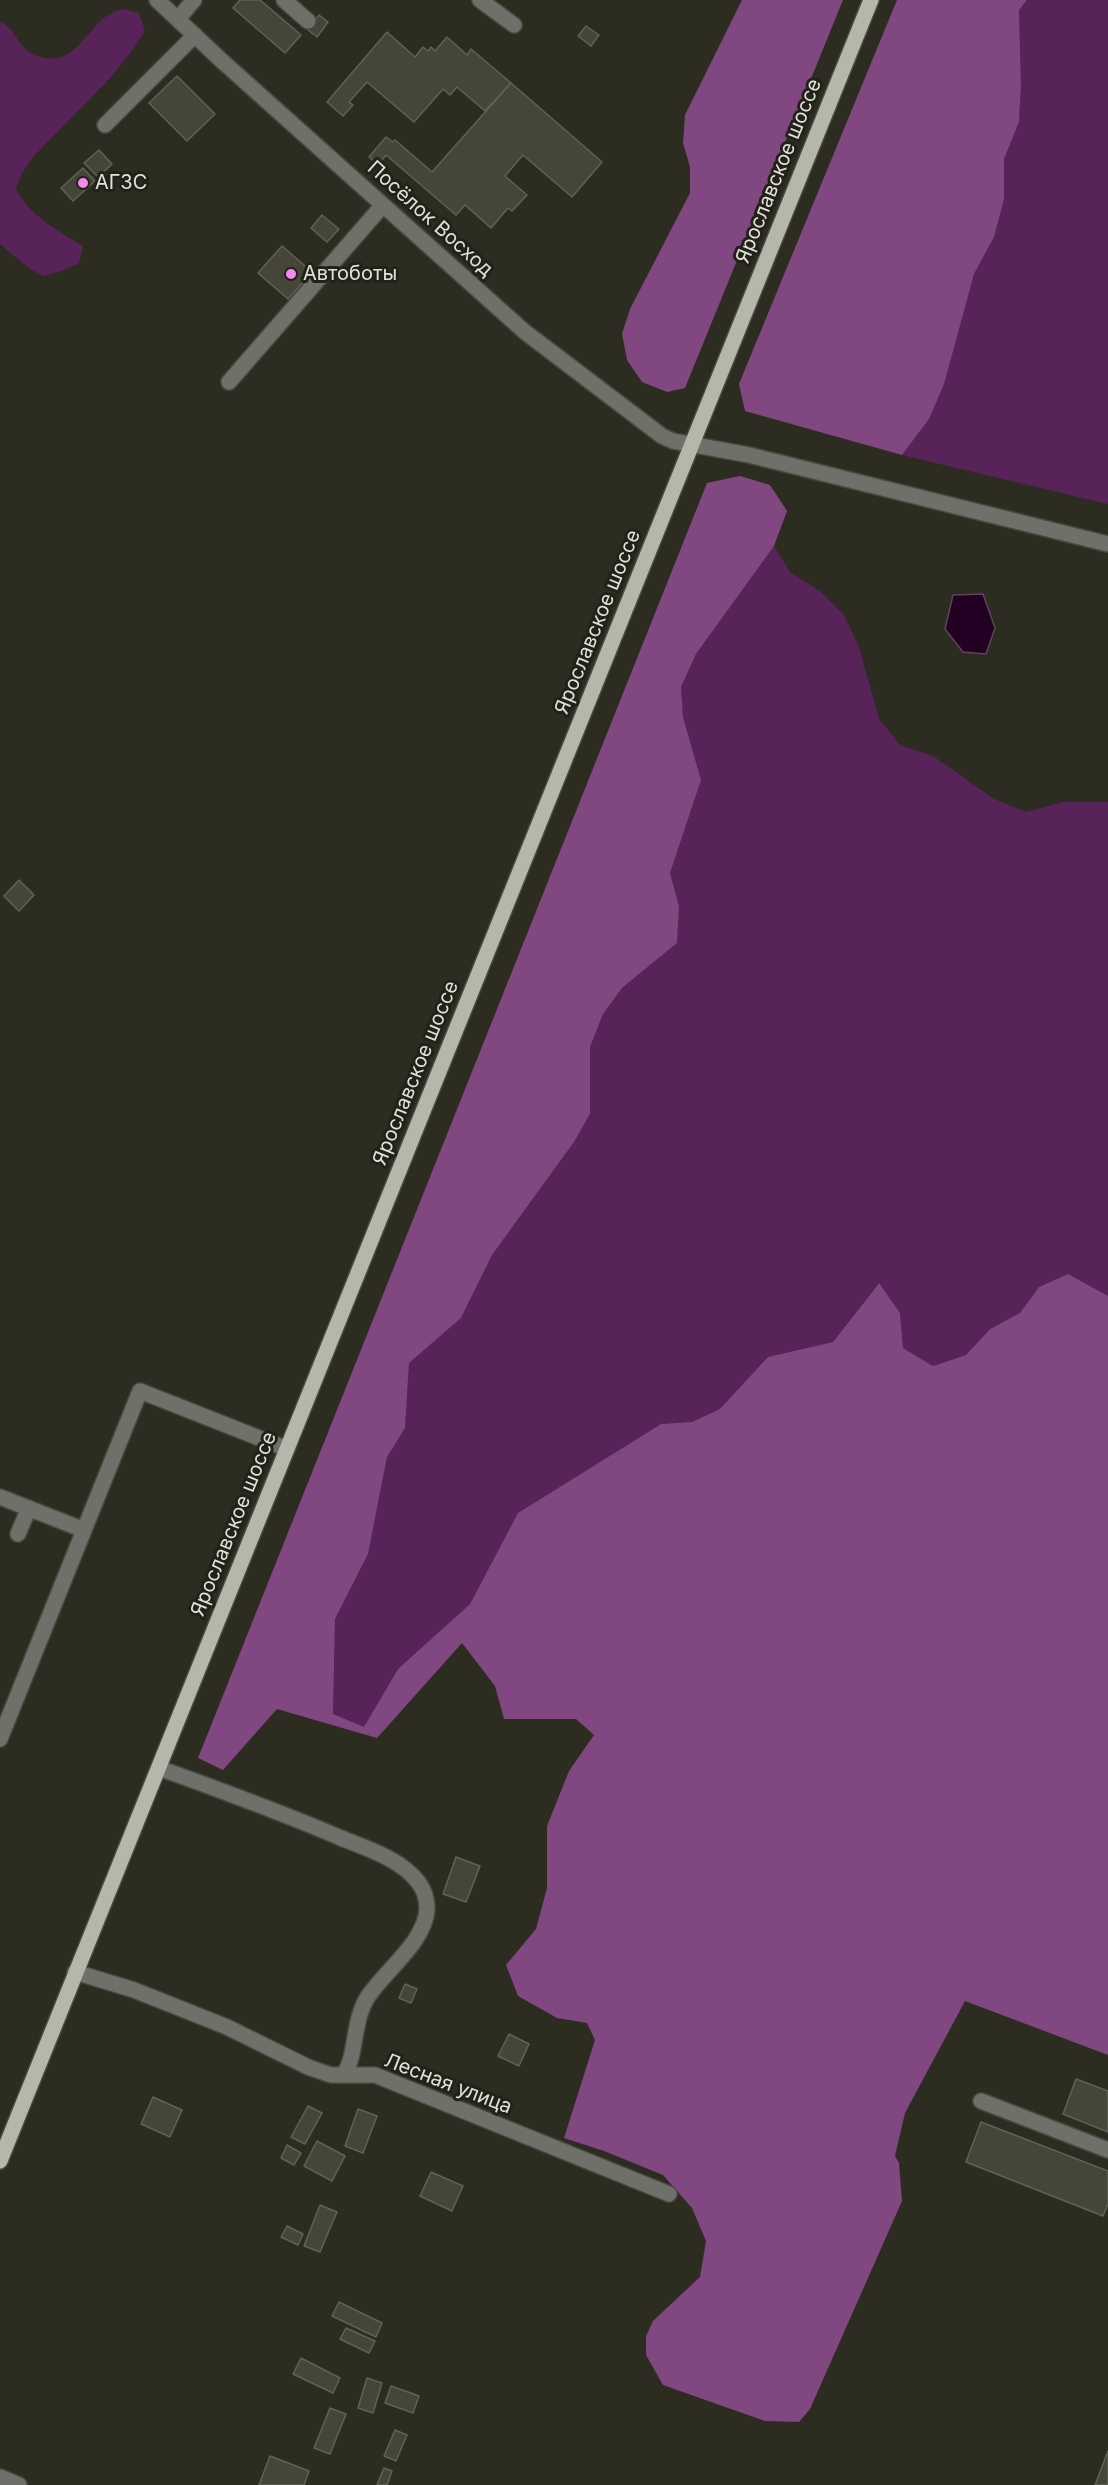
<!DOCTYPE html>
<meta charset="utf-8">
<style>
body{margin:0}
canvas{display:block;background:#2c2c21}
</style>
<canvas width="1108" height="2485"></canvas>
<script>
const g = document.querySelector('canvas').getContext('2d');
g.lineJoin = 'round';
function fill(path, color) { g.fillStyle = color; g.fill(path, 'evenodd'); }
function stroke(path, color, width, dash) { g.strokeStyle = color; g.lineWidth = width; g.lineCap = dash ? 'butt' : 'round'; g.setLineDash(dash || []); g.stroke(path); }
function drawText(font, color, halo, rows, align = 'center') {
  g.font = font + ' Inter,sans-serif'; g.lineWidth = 6; g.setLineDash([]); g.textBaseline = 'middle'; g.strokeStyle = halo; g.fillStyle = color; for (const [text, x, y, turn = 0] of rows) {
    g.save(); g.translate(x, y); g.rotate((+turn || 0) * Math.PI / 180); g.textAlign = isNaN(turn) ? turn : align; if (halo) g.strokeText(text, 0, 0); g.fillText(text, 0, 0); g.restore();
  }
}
fill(new Path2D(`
 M1027,0H1108V504L902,455L929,419L974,274L994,237L1004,199V159L1019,122L1021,85L1019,10Z
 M122,9L139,13L145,31L134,48L110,78L32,158L22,173L16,189C30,216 58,231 83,246L79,263L61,271L43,276L30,269L0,244V22C15,28 19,48 32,54C71,71 81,37 105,17C109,14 116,11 122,9Z
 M774,546L790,572L820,591L844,615L859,647L879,719L900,745L933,756L994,799L1026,812L1063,802H1108V1296L1068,1274L1039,1287L1020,1313L990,1329L966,1355L933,1366L903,1348L900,1313L878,1283L833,1342L768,1357L720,1409L692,1422L661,1424L518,1513L470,1604L398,1669L364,1728L333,1715L335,1619L368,1554L387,1457L405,1428L409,1363L461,1318L492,1255L574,1142L590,1114V1047L603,1014L622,988L677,943L679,906L670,873L701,780L683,717L681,687L696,654Z`), '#582358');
fill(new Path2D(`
 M742,0H843L685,388L667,392L642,382L627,360L622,334L630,309L690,193V167L683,143L685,115Z
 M897,0H1027L1019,10L1021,85L1019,122L1004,159V199L994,237L974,274L944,384L929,419L902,455L745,411L739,384Z
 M740,476L770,485L787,511L774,546L696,654L681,687L683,717L701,780L670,873L679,906L677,943L622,988L603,1014L590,1047V1114L574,1142L492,1255L461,1318L409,1363L405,1428L387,1457L368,1554L335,1619L333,1714L364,1727L398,1669L470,1604L518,1513L661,1424L692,1422L720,1409L768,1357L833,1342L879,1283L900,1313L903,1348L933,1366L966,1355L990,1329L1020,1313L1039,1287L1068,1274L1108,1296V2055L965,2001L905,2113L895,2156L899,2163L902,2201L810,2409L799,2422L765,2421L663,2385L646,2355V2336L653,2321L700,2277L706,2241L692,2208L663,2175L604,2151L564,2138L595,2040L587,2023L557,2018L518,1996L506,1965L536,1929L547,1888V1826L569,1771L594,1735L576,1719H504L495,1686L462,1643L377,1738L277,1709L223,1770L198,1758L707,483Z`), '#814780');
const water = new Path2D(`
 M983,594L995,628L986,654L963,652L945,629L953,595Z`);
fill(water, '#230023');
stroke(water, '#5c445a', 1.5);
const building = new Path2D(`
 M240,0H260L301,35L285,53L233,8Z
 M319,15L328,22L317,37L308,30Z
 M586,26L599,35L591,46L578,36Z
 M387,32L415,57L423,47L428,51L431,47L435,51L447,37L467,55L471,49L511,83L485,111L457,87L450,95L443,89L414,122L367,82L349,102L353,105L343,116L327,102Z
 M177,76L215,114L187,141L149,103Z
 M511,83L602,162L572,197L523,155L505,176L527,195L512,211L508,208L491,228L465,205L456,215L386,155L378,165L369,157L386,137L393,142L395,140L432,172Z
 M99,150L112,164L98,177L84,163Z
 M83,168L95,181L73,201L61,188Z
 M322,215L339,229L327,242L311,228Z
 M282,246L312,272L288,299L258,273Z
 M19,880L34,895L19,911L4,896Z
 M456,1857L480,1866L466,1902L443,1894Z
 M405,1984L417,1989L411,2003L399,1998Z
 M509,2034L529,2044L519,2066L498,2056Z
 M1076,2079L1108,2091V2132L1063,2114Z
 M153,2097L182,2110L170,2137L141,2124Z
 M308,2106L322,2113L305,2144L291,2137Z
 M358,2109L377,2116L363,2153L345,2146Z
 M981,2122L1108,2171V2204L1103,2216L966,2162Z
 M317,2141L345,2156L332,2181L304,2166Z
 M287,2145L301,2153L294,2165L281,2158Z
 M431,2172L463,2186L452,2211L420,2196Z
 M320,2205L337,2212L320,2252L304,2246Z
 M287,2226L303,2234L298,2245L281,2237Z
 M339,2302L382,2323L376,2337L332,2316Z
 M346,2328L375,2341L369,2353L340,2339Z
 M301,2358L340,2378L333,2393L293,2374Z
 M367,2378L382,2383L373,2413L358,2408Z
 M391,2386L419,2396L413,2413L385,2403Z
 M330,2408L346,2414L330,2454L314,2448Z
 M395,2430L407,2435L396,2461L384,2456Z
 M1108,2451V2485H1095Z
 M270,2456L309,2471L304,2485H259Z
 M384,2468L392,2471L387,2485H377Z`);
fill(building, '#45453a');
stroke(building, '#616156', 1.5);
const minor = new Path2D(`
 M157,0L222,61L525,332L662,436L673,441L749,455L1108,544
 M284,0L308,21
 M480,0L514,25
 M178,19L194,0
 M105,125L195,35
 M229,382L383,205
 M0,1497L84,1530
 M18,1534L29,1508
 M0,1739L140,1391L287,1449
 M159,1768C220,1790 281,1812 341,1838C368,1849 401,1859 419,1883C424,1890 427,1900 427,1909C425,1943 384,1971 367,1998C352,2023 357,2058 343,2075
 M75,1972L134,1990L227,2027L308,2067L331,2075H375L669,2194
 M981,2101L1108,2150
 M0,2477L19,2485`);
const major = new Path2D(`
 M0,2161L871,0`);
stroke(minor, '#49493f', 18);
stroke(major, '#49493f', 18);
stroke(minor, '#70706b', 15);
stroke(major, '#b6b6ab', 15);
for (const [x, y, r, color] of [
 [83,183,6,"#f38af1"],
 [291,274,6,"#f38af1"]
]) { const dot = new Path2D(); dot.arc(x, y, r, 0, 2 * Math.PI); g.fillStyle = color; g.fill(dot); stroke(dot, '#222218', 2); }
drawText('20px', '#e1e1db', '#222218', [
 ["Ярославское шоссе",779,171,-68],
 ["Посёлок Восход",430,219,42],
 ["Ярославское шоссе",598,622,-68],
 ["Ярославское шоссе",416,1073,-68],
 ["Ярославское шоссе",234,1524,-68],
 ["Лесная улица",448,2084,21]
]);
drawText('20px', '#e1e1db', '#222218', [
 ["АГЗС",95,183],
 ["Автоботы",303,274]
], 'left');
</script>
